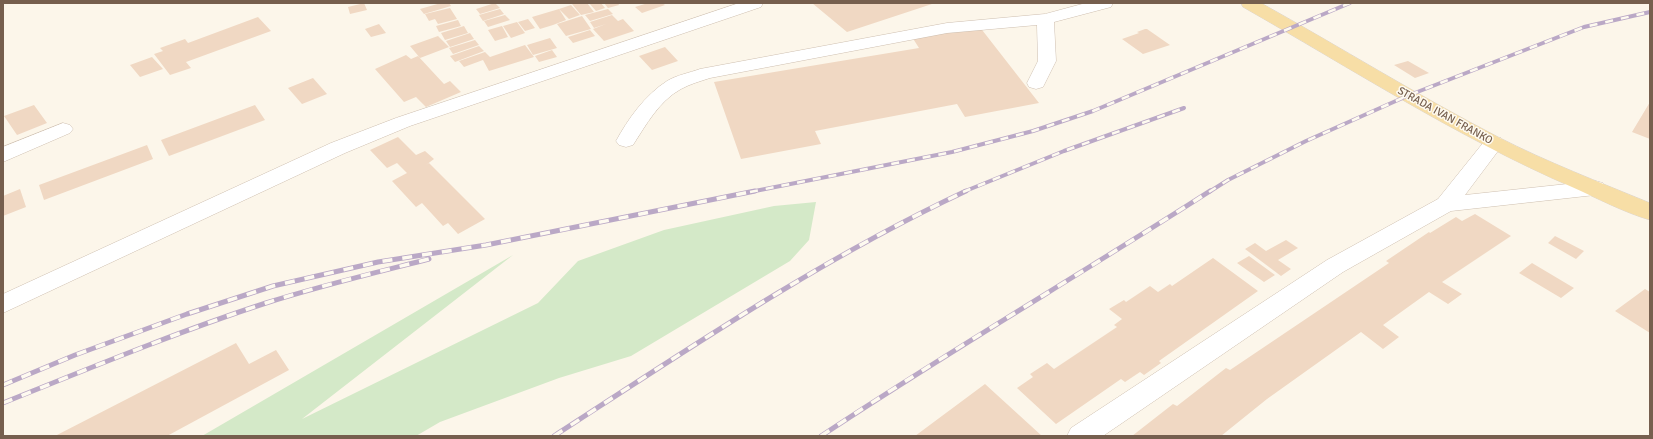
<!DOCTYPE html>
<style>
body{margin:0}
#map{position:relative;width:1653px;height:439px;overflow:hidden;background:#fcf6ea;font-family:Signika,sans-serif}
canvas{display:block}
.frame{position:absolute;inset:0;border:4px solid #765f4e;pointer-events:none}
</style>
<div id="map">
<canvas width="1653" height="439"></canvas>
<div class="frame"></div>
</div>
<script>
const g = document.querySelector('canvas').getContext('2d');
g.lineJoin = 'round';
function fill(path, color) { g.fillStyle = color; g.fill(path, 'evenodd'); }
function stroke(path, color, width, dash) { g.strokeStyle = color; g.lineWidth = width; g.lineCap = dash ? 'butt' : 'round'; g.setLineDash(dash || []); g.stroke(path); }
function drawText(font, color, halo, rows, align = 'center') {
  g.font = font + ' Signika,sans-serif'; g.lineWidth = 3; g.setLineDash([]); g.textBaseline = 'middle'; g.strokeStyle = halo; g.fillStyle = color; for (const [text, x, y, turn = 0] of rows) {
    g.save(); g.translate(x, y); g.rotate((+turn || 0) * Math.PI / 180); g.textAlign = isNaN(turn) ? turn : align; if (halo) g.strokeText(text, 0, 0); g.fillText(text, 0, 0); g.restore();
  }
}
fill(new Path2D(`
 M816,202L809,240L790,261L631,356L559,378L440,422L416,436H202L513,255L302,419L538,303L578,261L664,230L774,206Z`), '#d4e9c8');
fill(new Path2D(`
 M364,3L367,10L350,14L348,7Z
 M441,3H449L451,6L424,14L420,9Z
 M495,3L500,8L480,14L476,9Z
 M576,3H587L594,12L581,15L572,4Z
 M589,3H601L605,8L596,11Z
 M604,3H618L619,5L608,8Z
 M648,3H662L665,5L642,13L635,7Z
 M812,3H935L847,32Z
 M571,5L580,15L569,19L559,9Z
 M450,8L457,19L438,24L435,19L429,21L425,14Z
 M500,9L504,14L483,21L479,15Z
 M559,9L566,20L553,25L540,29L532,17Z
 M608,9L613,14L590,21L585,15Z
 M505,15L510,20L488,27L484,21Z
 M612,15L618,21L623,19L634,31L604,41L593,29L606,24L594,28L590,22Z
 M582,16L591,29L566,36L557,24Z
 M258,17L271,31L186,62L191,68L170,75L154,54L163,51L160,48L185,39L188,43Z
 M528,19L535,28L525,31L518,22Z
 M458,20L461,26L439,32L436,26Z
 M517,22L525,33L511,38L503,26Z
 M379,24L386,33L371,37L365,29Z
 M464,26L468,33L445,40L441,33Z
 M502,26L508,37L495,41L488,30Z
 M979,26L1039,103L965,117L957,104L815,131L821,144L741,159L714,82L919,48L912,37Z
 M1145,29H1147L1170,45L1143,54L1122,39L1139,33L1137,32Z
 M590,30L595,36L573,43L568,37Z
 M470,33L474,39L450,47L446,41Z
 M438,36L449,47L420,58L410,46Z
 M550,38L557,48L533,55L527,45Z
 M475,40L479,45L453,54L449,48Z
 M525,45L534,57L489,71L483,60L464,67L459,61L485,52L490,57Z
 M479,46L484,51L455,62L450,56Z
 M665,47L678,61L652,70L639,56Z
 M552,50L557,57L539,62L535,56Z
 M406,55L411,59L418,56L444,84L450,81L461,92L426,107L416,97L404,102L375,69Z
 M152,57L163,69L140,77L130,65Z
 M1408,61L1429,73L1415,78L1394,65Z
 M313,78L327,94L302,104L288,88Z
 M1650,102V139L1632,132Z
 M34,105L47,123L17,135L4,116Z
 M255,105L265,120L169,156L161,140Z
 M398,137L416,155L425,151L434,159L426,165L429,163L485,219L458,234L448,223L443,226L422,203L416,207L392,181L407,173L397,163L387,168L370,150Z
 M147,145L153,159L44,200L39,185Z
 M20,189L26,207L3,216V196Z
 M1475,214L1511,236L1442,282L1462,294L1448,304L1429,292L1383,325L1399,337L1383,349L1361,332L1267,399L1221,436H1132L1173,404L1177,406L1226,368L1230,370L1389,263L1386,261L1429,232L1430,233L1456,217L1462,221Z
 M1555,236L1584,251L1576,259L1548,243Z
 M1286,240L1298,248L1278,260L1291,269L1281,276L1245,249L1255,243L1266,251Z
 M1249,256L1275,275L1264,282L1237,263Z
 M1213,258L1258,291L1159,361L1161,363L1144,375L1140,372L1125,382L1121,379L1056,424L1017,388L1033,377L1030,374L1047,363L1054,369L1117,327L1114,325L1122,319L1109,309L1124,300L1126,302L1150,286L1158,292L1170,284L1172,286Z
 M1532,263L1574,288L1561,298L1519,273Z
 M1645,289L1650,292V333L1615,311Z
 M236,343L249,364L276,350L289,370L167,436H55Z
 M985,384L1042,436H915Z`), '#f0d8c3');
const minor = new Path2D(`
 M739,3H763L761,7L410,126L345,153L3,313V294L331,143L396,118Z
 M1086,3H1113L1111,7L1054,22L1056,61L1043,87L1036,89L1029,87L1027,83L1038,61L1037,25L947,33L710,78C701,81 690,84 681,89C659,101 646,125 633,145L626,147L619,145L616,141C628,119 645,95 667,81C677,75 689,73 700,69L947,23L1045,14Z
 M63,123L70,125L73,129L70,133L3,162V147Z
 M1494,137L1501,138L1504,143L1465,195L1595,181L1603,183L1606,188L1603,193L1595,195L1451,211L1343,272L1103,436H1067L1071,428L1327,260L1438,199L1487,138Z`);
const major = new Path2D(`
 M1241,3H1261C1340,47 1417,95 1498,137C1547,162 1599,182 1650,203V220C1623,212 1597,198 1572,187C1457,137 1352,69 1243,7Z`);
stroke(minor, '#cebfb0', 1);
stroke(major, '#dbd5d1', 1);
fill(minor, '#fff');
fill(major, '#f7dea6');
const railFar1 = new Path2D(`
 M750,192L952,152L1033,131L1093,111L1350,3
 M963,192L1064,151L1184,108
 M1209,192L1228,180L1306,141L1407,96L1584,27L1650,12`);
const rail = new Path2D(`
 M3,385L75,355L187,314L273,286L378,262L486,245L755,191
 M3,403C90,368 177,332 266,303C319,286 374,273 429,259
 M554,436C688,349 821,259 966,191
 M821,436C949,351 1081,274 1210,191`);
stroke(railFar1, '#baa8c6', 4);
stroke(rail, '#baa8c6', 5);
stroke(railFar1, '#fefaf0', 2.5, [8]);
stroke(rail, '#fefaf0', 3.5, [10]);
drawText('11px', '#765f4e', '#fefaf0', [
 ["STRADA IVAN FRANKO",1445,116,29]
]);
</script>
